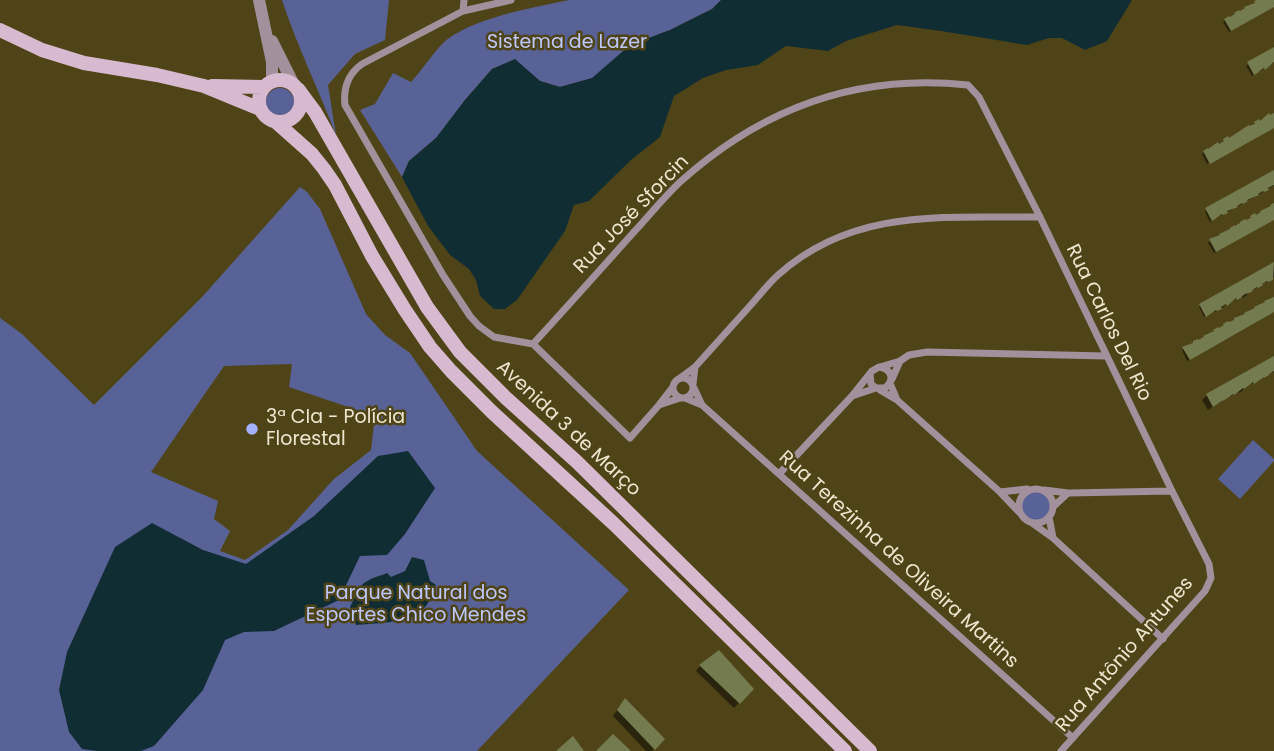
<!DOCTYPE html>
<meta charset="utf-8">
<style>
body{margin:0}
canvas{display:block;background:#4f4417}
</style>
<canvas width="1274" height="751"></canvas>
<script>
const g = document.querySelector('canvas').getContext('2d');
g.lineJoin = 'round';
function fill(path, color) { g.fillStyle = color; g.fill(path, 'evenodd'); }
function stroke(path, color, width, dash) { g.strokeStyle = color; g.lineWidth = width; g.lineCap = dash ? 'butt' : 'round'; g.setLineDash(dash || []); g.stroke(path); }
function drawText(font, color, halo, rows, align = 'center') {
  g.font = font + ' Poppins,sans-serif'; g.lineWidth = 5; g.setLineDash([]); g.textBaseline = 'middle'; g.strokeStyle = halo; g.fillStyle = color; for (const [text, x, y, turn = 0] of rows) {
    g.save(); g.translate(x, y); g.rotate((+turn || 0) * Math.PI / 180); g.textAlign = isNaN(turn) ? turn : align; if (halo) g.strokeText(text, 0, 0); g.fillText(text, 0, 0); g.restore();
  }
}
fill(new Path2D(`
 M282,0H389L385,40L355,54L328,85L336,135C319,90 297,46 282,0Z
 M569,0H721L712,9L670,30L630,45L593,78L560,87L540,81L515,60L492,69L465,100L436,138L409,161L402,177L360,110L375,104L393,73L411,82C422,70 431,56 442,44C469,18 533,8 569,0Z
 M266 102a14 14 0 1 1 28 0a14 14 0 1 1-28 0Z
 M300,187L307,192L320,209L366,314L385,335L410,353L477,451L629,590L477,751H0V318L22,334L94,405L202,297ZM292,364L289,387L375,416L371,450L334,479L288,530L245,560L220,551L230,531L214,519L218,501L151,472L224,366Z
 M1253,440L1274,459V461L1240,499L1218,479Z
 M1022 506a14 14 0 1 1 28 0a14 14 0 1 1-28 0Z`), '#596296');
fill(new Path2D(`
 M721,0H1132L1107,41L1085,50L1062,38H1049L1027,45L941,31L897,25L846,41L828,51L786,46L758,65L726,70L703,78L674,96L660,137L631,160L589,201L574,205L565,231L517,300L505,309H494L480,296L476,280L469,269L450,255L428,226L402,177L409,161L436,138L465,100L492,69L515,59L540,81L560,87L592,78L630,45L670,30L712,9Z
 M408,451L435,488L405,534L387,555L360,556L339,600L274,631L244,632L225,640L203,690L154,746L141,751H97L82,749L69,732L59,690L67,652L115,547L152,523L203,550L246,564L314,516L378,456Z
 M412,557L424,560L430,581L436,585C433,596 427,607 418,614C408,622 370,624 356,625L350,607C354,600 356,591 361,586C368,578 378,577 387,573L391,577L405,571Z`), '#102d34');
fill(new Path2D(`
 M1264,0H1274V6L1229,32L1223,22L1225,20Z
 M1274,49V63L1262,70L1261,69L1252,76L1246,66Z
 M1274,113V127L1207,164L1202,154L1204,152L1255,124L1259,123Z
 M1274,172V186L1220,216L1219,215L1210,222L1205,212L1206,210Z
 M1274,205V219L1214,253L1208,243L1210,241L1247,222Z
 M1274,264V277L1269,281L1266,283L1265,282L1255,289L1254,287L1246,296L1242,298L1241,295L1235,300L1234,298L1221,309L1214,312L1213,310L1204,317L1199,307L1200,306Z
 M1274,299V312L1187,361L1182,350L1183,349L1198,343L1204,337Z
 M1274,358V372L1272,373L1271,371L1252,384L1251,382L1242,391L1239,393L1238,391L1231,396V394L1208,410L1202,400L1207,395Z
 M700,666L752,689L734,708L696,671Z
 M621,705L663,739L652,751H646L613,716Z`), '#0007');
fill(new Path2D(`
 M1257,0H1274V7L1231,31L1224,19L1229,16L1230,17L1235,14L1234,13L1239,10L1240,11L1245,8L1244,7L1255,3L1254,1Z
 M1274,47V62L1265,70L1264,68L1259,71V72L1254,75L1247,62Z
 M1269,113L1270,115L1274,113V128L1210,164L1203,151L1208,148V149L1218,142L1219,144L1224,141L1223,139L1228,136L1229,138L1249,125V126L1255,124L1254,122L1259,119L1260,121Z
 M1274,170V185L1268,188L1269,190L1264,192L1263,191L1258,194L1259,195L1247,200L1248,201L1243,204L1242,203L1237,206L1238,207L1227,211L1228,213L1223,215L1222,214L1212,221L1205,208Z
 M1274,203V220L1216,252L1209,239L1220,235L1219,234L1230,229V228L1235,225V226L1240,223V222L1245,219L1246,220L1251,218L1250,216L1255,213L1256,215L1261,212L1260,211L1271,206L1270,205Z
 M1274,262L1273,280L1268,282L1267,281L1262,284L1263,285L1258,288L1257,287L1252,290L1253,291L1247,294V293L1242,296V297L1237,300L1236,298L1227,306L1226,304L1221,307L1222,309L1217,311L1216,310L1206,317L1199,304Z
 M1274,297V312L1190,360L1182,347L1193,343V341L1198,339V340L1204,337L1203,336L1214,331L1213,330L1218,327L1219,328L1224,325L1223,324L1228,321L1229,322L1234,320V318L1245,314L1244,313L1255,308L1254,307L1265,302L1264,301Z
 M1274,356V371L1269,374V375L1264,378V377L1254,384L1253,382L1244,389L1243,388L1234,395L1233,394L1223,401V400L1213,407L1206,394Z
 M719,650L754,689L740,704L699,665Z
 M625,698L665,739L655,750L617,710Z
 M613,734L631,751H596Z
 M573,736L584,751H556Z`), '#747c4f');
stroke(new Path2D(`
 M511,0L463,11L362,64C348,74 343,87 345,105L443,275L470,316L479,326L494,337L533,344L630,438L659,405
 M463,11L464,0
 M533,344C567,307 600,270 633,233C649,216 663,198 680,182C762,108 858,73 968,85L979,97L1040,217L1172,491L1209,564L1211,578L1205,591L1061,751
 M900,361L909,355L927,352L1106,356
 M695,367C713,347 731,327 749,307C759,296 768,284 778,275C854,207 946,218 1040,217
 M880,367L900,361L892,379
 M870,374L871,384L876,388H885C895,380 892,369 879,367L872,371L852,396L876,388
 M673 388a10 10 0 1 1 20 0a10 10 0 1 1-20 0Z
 M680,378L695,367L693,384
 M673,387L659,405L680,398
 M880,390L897,400L890,383
 M685,398L702,405L694,388
 M897,400L1000,492
 M702,405L1073,738
 M779,474L852,396
 M1019 506a17 17 0 1 1 34 0a17 17 0 1 1-34 0Z
 M1044,490L1068,493L1053,507
 M1068,493L1172,491
 M1019,512L1000,492L1027,489
 M1032,523L1053,538L1049,517
 M1053,538L1163,639`), '#a2909d', 7);
stroke(new Path2D(`
 M259,0L272,62V81
 M272,41L294,85`), '#a2909d', 12);
stroke(new Path2D(`
 M0,30L42,50L84,63L157,75L204,86L260,109
 M259 101a21 21 0 1 1 42 0a21 21 0 1 1-42 0Z
 M212,86L263,87
 M298,89L315,112L427,307L460,352L506,398L577,462L870,751
 M276,122L312,154L324,169L335,185L372,256L405,310L430,347L451,371L492,412L614,524L845,751`), '#d7bacf', 14);
for (const [x, y, r, color] of [
 [252,429,7,"#a4b1fc"]
]) { const dot = new Path2D(); dot.arc(x, y, r, 0, 2 * Math.PI); g.fillStyle = color; g.fill(dot); stroke(dot, '#4f4417', 2.5); }
drawText('19px', '#bec8fc', '#4f4417', [
 ["Sistema de Lazer",567,43],
 ["Parque Natural dos",416,594],
 ["Esportes Chico Mendes",416,616]
]);
drawText('19px', '#ede7cf', '#4f4417', [
 ["Rua José Sforcin",632,215,-46],
 ["Rua Carlos Del Rio",1108,323,64],
 ["Avenida 3 de Março",568,429,43],
 ["Rua Terezinha de Oliveira Martins",898,560,42],
 ["Rua Antônio Antunes",1125,655,-49]
]);
drawText('19px', '#ede7cf', '#4f4417', [
 ["3ª CIa - Polícia",266,418],
 ["Florestal",266,440]
], 'left');
</script>
